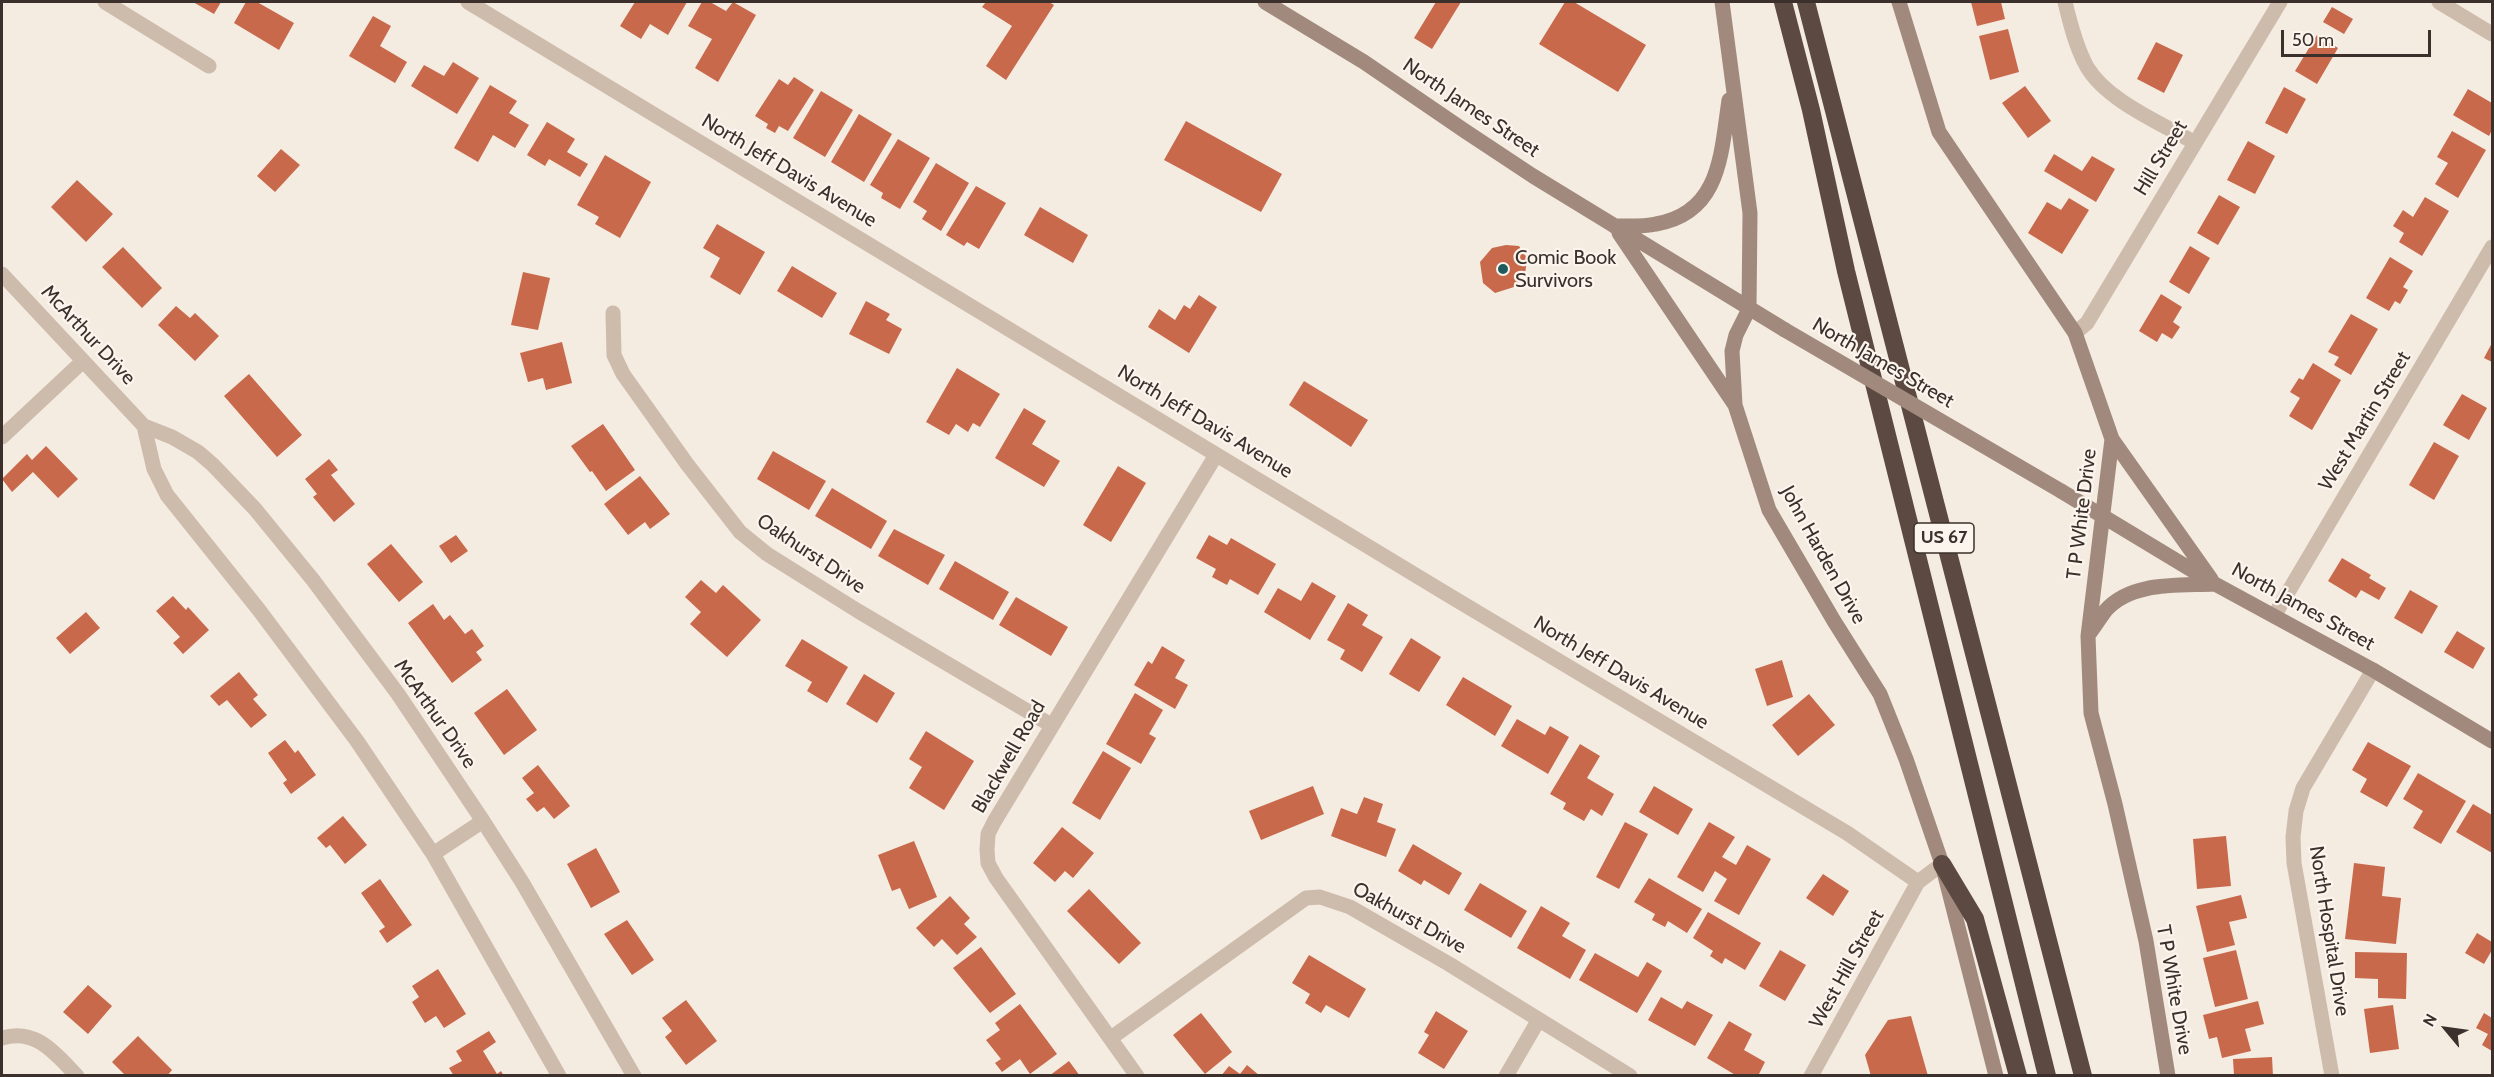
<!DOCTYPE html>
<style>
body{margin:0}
#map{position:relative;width:2494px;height:1077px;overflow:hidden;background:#f4ebe1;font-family:Cabin,sans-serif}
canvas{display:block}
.frame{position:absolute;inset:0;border:3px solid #3b302b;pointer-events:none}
.north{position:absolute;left:2416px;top:999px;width:60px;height:60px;-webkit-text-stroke:4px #fbf5ee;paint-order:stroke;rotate:299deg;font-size:16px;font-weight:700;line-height:24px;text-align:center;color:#3b302b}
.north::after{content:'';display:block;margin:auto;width:21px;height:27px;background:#3b302b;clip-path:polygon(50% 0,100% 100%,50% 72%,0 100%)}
.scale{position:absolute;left:2281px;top:30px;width:150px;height:27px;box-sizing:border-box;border:3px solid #3b302b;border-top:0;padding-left:8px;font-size:18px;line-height:21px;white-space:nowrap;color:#3b302b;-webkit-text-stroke:4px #fbf5ee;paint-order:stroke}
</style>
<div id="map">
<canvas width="2494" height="1077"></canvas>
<div class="frame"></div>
<div class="north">N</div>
<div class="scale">50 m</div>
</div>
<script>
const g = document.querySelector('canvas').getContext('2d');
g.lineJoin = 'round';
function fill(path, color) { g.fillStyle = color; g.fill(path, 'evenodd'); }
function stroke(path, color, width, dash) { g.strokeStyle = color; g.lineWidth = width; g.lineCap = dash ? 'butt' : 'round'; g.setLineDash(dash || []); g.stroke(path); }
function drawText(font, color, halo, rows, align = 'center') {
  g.font = font + ' Cabin,sans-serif'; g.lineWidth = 4.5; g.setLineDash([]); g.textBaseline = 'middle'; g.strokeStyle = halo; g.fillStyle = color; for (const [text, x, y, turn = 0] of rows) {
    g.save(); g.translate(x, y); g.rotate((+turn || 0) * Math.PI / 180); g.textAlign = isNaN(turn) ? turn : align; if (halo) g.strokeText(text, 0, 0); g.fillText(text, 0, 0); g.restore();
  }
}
fill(new Path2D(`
 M193,2H221L214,14Z
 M246,2H257L294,23L279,50L234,23Z
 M635,2H687L668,35L650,24L641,39L620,26Z
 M702,2H710L726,11L733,2L756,15L718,82L695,68L712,39L688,26Z
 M986,2H1049L1054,5L1006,80L986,66L1012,26L982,7Z
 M1436,2H1461L1432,49L1414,38Z
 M1565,2H1574L1646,45L1618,92L1539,44Z
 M1971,2H2001L2005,19L1977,26Z
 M2332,7L2353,19L2344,34L2323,22Z
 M373,16L391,26L380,46L407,62L395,83L349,56Z
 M2008,29L2019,72L1990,80L1979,36Z
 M2317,35L2338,48L2317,84L2295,71Z
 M2156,42L2183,55L2164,93L2137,79Z
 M453,62L479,78L457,114L411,86L424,65L444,76Z
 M794,77L814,90L788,131L779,126L775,133L766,128L768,124L755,116L779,79L788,85Z
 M490,85L517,101L509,113L529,125L515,148L493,135L478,162L454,148Z
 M2025,86L2051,121L2028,138L2002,103Z
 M2284,87L2306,99L2287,134L2265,123Z
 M2468,89L2492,103V130L2489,136L2453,115Z
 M821,91L853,110L825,157L793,138Z
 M859,114L892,134L864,182L831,162Z
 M1186,121L1282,174L1261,212L1164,160Z
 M547,122L575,139L567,152L588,164L580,177L549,159L545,166L527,155Z
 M2452,131L2486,150L2458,198L2435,184L2448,163L2437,157Z
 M898,139L930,158L900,209L881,198L883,193L870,185Z
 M2248,141L2275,156L2255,194L2227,180Z
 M281,149L300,165L275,192L257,176Z
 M2054,154L2082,171L2092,156L2115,169L2096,202L2044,171Z
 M605,155L651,182L620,238L595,224L599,217L577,205Z
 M936,163L969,183L941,231L922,219L927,211L913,202Z
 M77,180L113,214L86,242L51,207Z
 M976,186L1006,203L979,249L967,242L964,246L946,235Z
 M2219,195L2240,207L2218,245L2197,233Z
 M2425,197L2449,211L2422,256L2399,242L2404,233L2393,226L2403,210L2413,217Z
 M2069,198L2089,210L2062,254L2028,233L2047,202L2061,210Z
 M1040,207L1088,235L1073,263L1024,235Z
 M717,224L765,252L740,295L710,277L720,258L703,248Z
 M1506,245L1519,246L1527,258L1525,275L1514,287L1495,293L1483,283L1480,262L1492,248Z
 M2190,246L2210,258L2189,294L2169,282Z
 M123,247L162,288L142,308L102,267Z
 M2390,257L2413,271L2403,287L2408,290L2400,304L2395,301L2389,311L2366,298Z
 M792,266L837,293L822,318L777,291Z
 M523,272L550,278L538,330L511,325Z
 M2161,294L2182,307L2173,322L2180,327L2172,339L2162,333L2157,342L2139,331Z
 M1199,295L1217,307L1189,353L1148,327L1159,309L1175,320L1184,305L1190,309Z
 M866,301L890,314L886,320L902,329L889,354L849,334Z
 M176,306L190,318L195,313L219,336L195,361L158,325Z
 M2351,314L2378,329L2351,375L2334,365L2339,357L2328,352Z
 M562,342L572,383L546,390L543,378L528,382L520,353Z
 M2492,343V362L2484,358Z
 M2313,363L2341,380L2312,430L2289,416L2300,398L2290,392L2299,378L2303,380Z
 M957,368L1000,394L980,427L973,423L968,432L956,424L949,435L926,422Z
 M249,374L302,435L277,457L224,396Z
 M1304,381L1368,420L1351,447L1289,405Z
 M2462,394L2487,408L2469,440L2443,425Z
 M1024,408L1046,421L1032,444L1060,461L1044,487L995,458Z
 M603,424L635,470L606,491L592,471L590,472L571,446Z
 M2434,442L2459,456L2434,500L2409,485Z
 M46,446L78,479L58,498L33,472L12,492L2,479L27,454L32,460Z
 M773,451L826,481L809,510L757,479Z
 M329,459L338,470L331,475L355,504L334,522L313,497L317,494L305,479Z
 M1118,466L1146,483L1111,542L1083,525Z
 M640,476L670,514L650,529L645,522L628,535L604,504Z
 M832,488L887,521L871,549L815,516Z
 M894,529L945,555L928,585L878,556Z
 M456,535L468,551L451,563L439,546Z
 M1209,535L1227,545L1231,538L1276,564L1258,595L1230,579L1227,585L1212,577L1216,569L1196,558Z
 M391,544L423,582L399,602L367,564Z
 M2342,558L2371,575L2369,578L2386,588L2379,600L2361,590L2356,598L2328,581Z
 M955,561L1009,592L993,620L939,589Z
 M701,580L716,593L723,585L761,620L727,657L690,624L701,612L685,597Z
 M1312,582L1336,596L1310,640L1264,612L1278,588L1301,601Z
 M2410,590L2438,606L2422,634L2394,618Z
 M173,596L186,610L188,607L209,630L183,654L173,643L180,637L156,611Z
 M1016,597L1068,627L1051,656L999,625Z
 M1348,603L1368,615L1362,625L1383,637L1362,672L1340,659L1345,650L1327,640Z
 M433,604L444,620L450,615L465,634L472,629L484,646L476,652L482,660L452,683L408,623Z
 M86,612L100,628L70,654L56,638Z
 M2457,631L2485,648L2473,669L2444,652Z
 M1411,638L1441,657L1419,692L1389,674Z
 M802,639L848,667L827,703L807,691L812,682L785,666Z
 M1162,646L1185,660L1175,678L1188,685L1175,709L1134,685L1148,661L1152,664Z
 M1782,660L1793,697L1767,706L1755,669Z
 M239,672L258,695L253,699L267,715L251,728L227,700L219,706L210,696Z
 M864,674L895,693L877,723L846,704Z
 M1463,677L1512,706L1495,736L1446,705Z
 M507,689L537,730L504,755L474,713Z
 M1135,693L1163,710L1149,734L1156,738L1141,764L1106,744Z
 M1809,694L1835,725L1798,756L1772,725Z
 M1517,719L1545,735L1550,726L1569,737L1548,774L1501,746Z
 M926,731L974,761L944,810L909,788L922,767L909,759Z
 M285,740L295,753L298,750L316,775L291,794L283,783L287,780L268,753Z
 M2368,742L2411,766L2387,807L2360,792L2367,779L2352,770Z
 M1580,744L1600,756L1587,778L1614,794L1602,816L1591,809L1584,821L1563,809L1566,803L1550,794Z
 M1103,751L1131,768L1100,820L1072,803Z
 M538,765L570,806L554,819L544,807L537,812L526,799L534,793L522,778Z
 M2418,773L2466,801L2441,844L2413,828L2423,811L2403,799Z
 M1313,786L1324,814L1261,840L1249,811Z
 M1654,786L1693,809L1678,835L1639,812Z
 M1364,797L1383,804L1377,822L1396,829L1386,857L1331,836L1341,808L1357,814Z
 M2473,804L2492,815V853L2456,832Z
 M343,816L367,845L345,864L330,845L326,848L317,838Z
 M1625,822L1648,834L1619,889L1596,877Z
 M1709,822L1735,837L1722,857L1736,865L1747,845L1771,859L1739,915L1714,901L1727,879L1715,871L1703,892L1677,877Z
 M1062,827L1094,853L1073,878L1065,871L1055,882L1033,863Z
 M2226,836L2231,886L2197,889L2193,839Z
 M914,841L937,897L909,909L900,888L892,891L878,855Z
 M1413,844L1462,873L1449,895L1424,880L1421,885L1398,871Z
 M596,848L620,892L591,908L567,864Z
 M2354,863L2385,867L2382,896L2401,898L2396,944L2345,939Z
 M1823,874L1849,891L1833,916L1806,898Z
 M1649,878L1702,909L1687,933L1668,921L1665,927L1652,920L1655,914L1634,902Z
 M380,879L412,925L387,943L379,931L385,927L361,893Z
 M1480,883L1527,911L1511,938L1464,910Z
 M1089,889L1141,943L1119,964L1067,911Z
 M2241,895L2247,918L2229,922L2235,945L2207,952L2196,906Z
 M950,896L970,918L964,924L977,937L957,955L942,939L934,947L916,928Z
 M1541,906L1570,923L1562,936L1586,950L1570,979L1517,948Z
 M1708,912L1761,943L1745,970L1725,958L1722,964L1710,956L1713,951L1693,938Z
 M627,920L654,960L632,975L604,934Z
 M2477,933L2492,942V950L2484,964L2465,953Z
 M981,947L1016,994L990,1013L953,968Z
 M1780,950L1806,965L1785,1001L1759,986Z
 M2236,950L2248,999L2215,1007L2203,958Z
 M2355,952L2407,953L2406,999L2378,998V979L2355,978Z
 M1595,953L1638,977L1647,962L1662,971L1637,1013L1579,980Z
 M1309,955L1366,989L1349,1018L1326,1005L1321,1013L1305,1003L1310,994L1292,983Z
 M438,969L466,1014L444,1028L436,1016L425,1023L412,1002L419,997L412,986Z
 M88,985L112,1006L88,1034L63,1012Z
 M1661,997L1682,1009L1687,1001L1713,1015L1695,1046L1648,1020Z
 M686,1000L717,1041L686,1065L665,1037L672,1031L662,1018Z
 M2258,1001L2264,1024L2245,1029L2251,1051L2222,1058L2217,1037L2209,1039L2203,1015Z
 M1020,1004L1057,1054L1030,1074L1020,1059L1002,1072L995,1063L1001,1059L986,1040L1000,1030L995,1023Z
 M2393,1005L2399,1049L2370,1053L2364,1009Z
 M1436,1011L1468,1031L1444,1069L1418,1053L1429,1035L1424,1032Z
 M1201,1013L1232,1052L1205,1074L1173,1035Z
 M2484,1013L2492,1018V1051L2482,1045L2488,1034L2476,1028Z
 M1911,1016L1928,1076H1871L1865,1055L1888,1020Z
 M1729,1021L1752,1034L1744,1050L1765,1062L1758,1076H1737L1707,1058Z
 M489,1031L496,1042L483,1051L497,1074L501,1071L504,1076H454L449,1068L462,1061L456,1051Z
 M138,1036L172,1070L167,1076H126L112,1062Z
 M2272,1057L2273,1076H2234L2233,1059Z
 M1069,1061L1080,1076H1049Z
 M1247,1065L1260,1076H1221L1229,1066L1240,1074Z`), '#c8694b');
stroke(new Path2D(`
 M105,2L209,66
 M468,2L1450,596L1847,833L1918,882
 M2065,2C2070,23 2076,47 2087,67C2107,101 2161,123 2195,143
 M2439,2L2492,34
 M2,274L144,426L172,437L198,452L213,465L255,509L313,580L398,694L483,821L522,882L634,1076
 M613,313L614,355L623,374L687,464L740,532L767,554L858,611L1051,725
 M2075,333L2087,323L2280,2
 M144,426L154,469L167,495L259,610L357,741L433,854L559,1076
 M2,437L83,361
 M2274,616L2492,247
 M433,854L483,821
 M2,1038C36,1028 55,1053 77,1076
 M1111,1038L1306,898L1320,897L1350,907L1449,964L1630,1076
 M1137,1076L996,878L988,863L987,850L988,834L994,822L1216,455
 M1506,1076L1538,1021
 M1811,1076L1918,882L1942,864
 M2332,1076L2294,863L2293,837L2296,811L2303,788L2373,670`), '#cdbbac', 15);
stroke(new Path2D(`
 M1265,2L1364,62L1465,131L1533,176L1785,330
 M1722,2L1750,213L1749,309L1736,335L1732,351L1735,405L1769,510L1834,621L1880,694L1906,759L1942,864L1996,1076
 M1899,2L1939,132L2075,333L2112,439L2088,636L2091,713L2115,804L2146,941L2168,1076
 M1614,226C1628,226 1643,227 1656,224C1721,213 1721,153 1729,100
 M1619,233L1735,405
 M2112,439L2211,579
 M2061,491L2215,584L2373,670L2492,741
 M2089,634C2095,626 2100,618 2106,610C2132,581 2179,586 2215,584`), '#a18a7d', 15);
stroke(new Path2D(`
 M1783,2L1811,110L1846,271L2047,1076
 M1806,2L2083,1076
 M1942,864L1975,919L2018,1076`), '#5c4a42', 18);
stroke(new Path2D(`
 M1785,330L2061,491`), '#a18a7d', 15);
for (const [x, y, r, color] of [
 [1503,269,6,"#1f5a5e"]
]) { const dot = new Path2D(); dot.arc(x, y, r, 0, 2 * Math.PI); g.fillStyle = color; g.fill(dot); stroke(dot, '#fbf5ee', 2); }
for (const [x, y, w] of [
 [1944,538,60]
]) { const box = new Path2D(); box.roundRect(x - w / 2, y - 15, w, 30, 4.5); g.fillStyle = '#fbf5ee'; g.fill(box); stroke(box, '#3b302b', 1.5); }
drawText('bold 18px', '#3b302b', null, [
 ["US 67",1944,538]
]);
drawText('20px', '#3b302b', '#fbf5ee', [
 ["North James Street",1471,108,34],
 ["Hill Street",2161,158,-59],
 ["North Jeff Davis Avenue",789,171,31],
 ["McArthur Drive",88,335,47],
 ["North James Street",1883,363,30],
 ["West Martin Street",2365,421,-59],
 ["North Jeff Davis Avenue",1205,422,31],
 ["T P White Drive",2082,514,-83],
 ["Oakhurst Drive",811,554,34],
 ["John Harden Drive",1823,555,61],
 ["North James Street",2303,607,29],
 ["North Jeff Davis Avenue",1621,673,31],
 ["McArthur Drive",435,714,55],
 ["Blackwell Road",1009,757,-60],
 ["Oakhurst Drive",1409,918,29],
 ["North Hospital Drive",2329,931,81],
 ["West Hill Street",1847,969,-61],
 ["T P White Drive",2174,990,80]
]);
drawText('20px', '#3b302b', '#fbf5ee', [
 ["Comic Book",1515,258],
 ["Survivors",1515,281]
], 'left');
</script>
